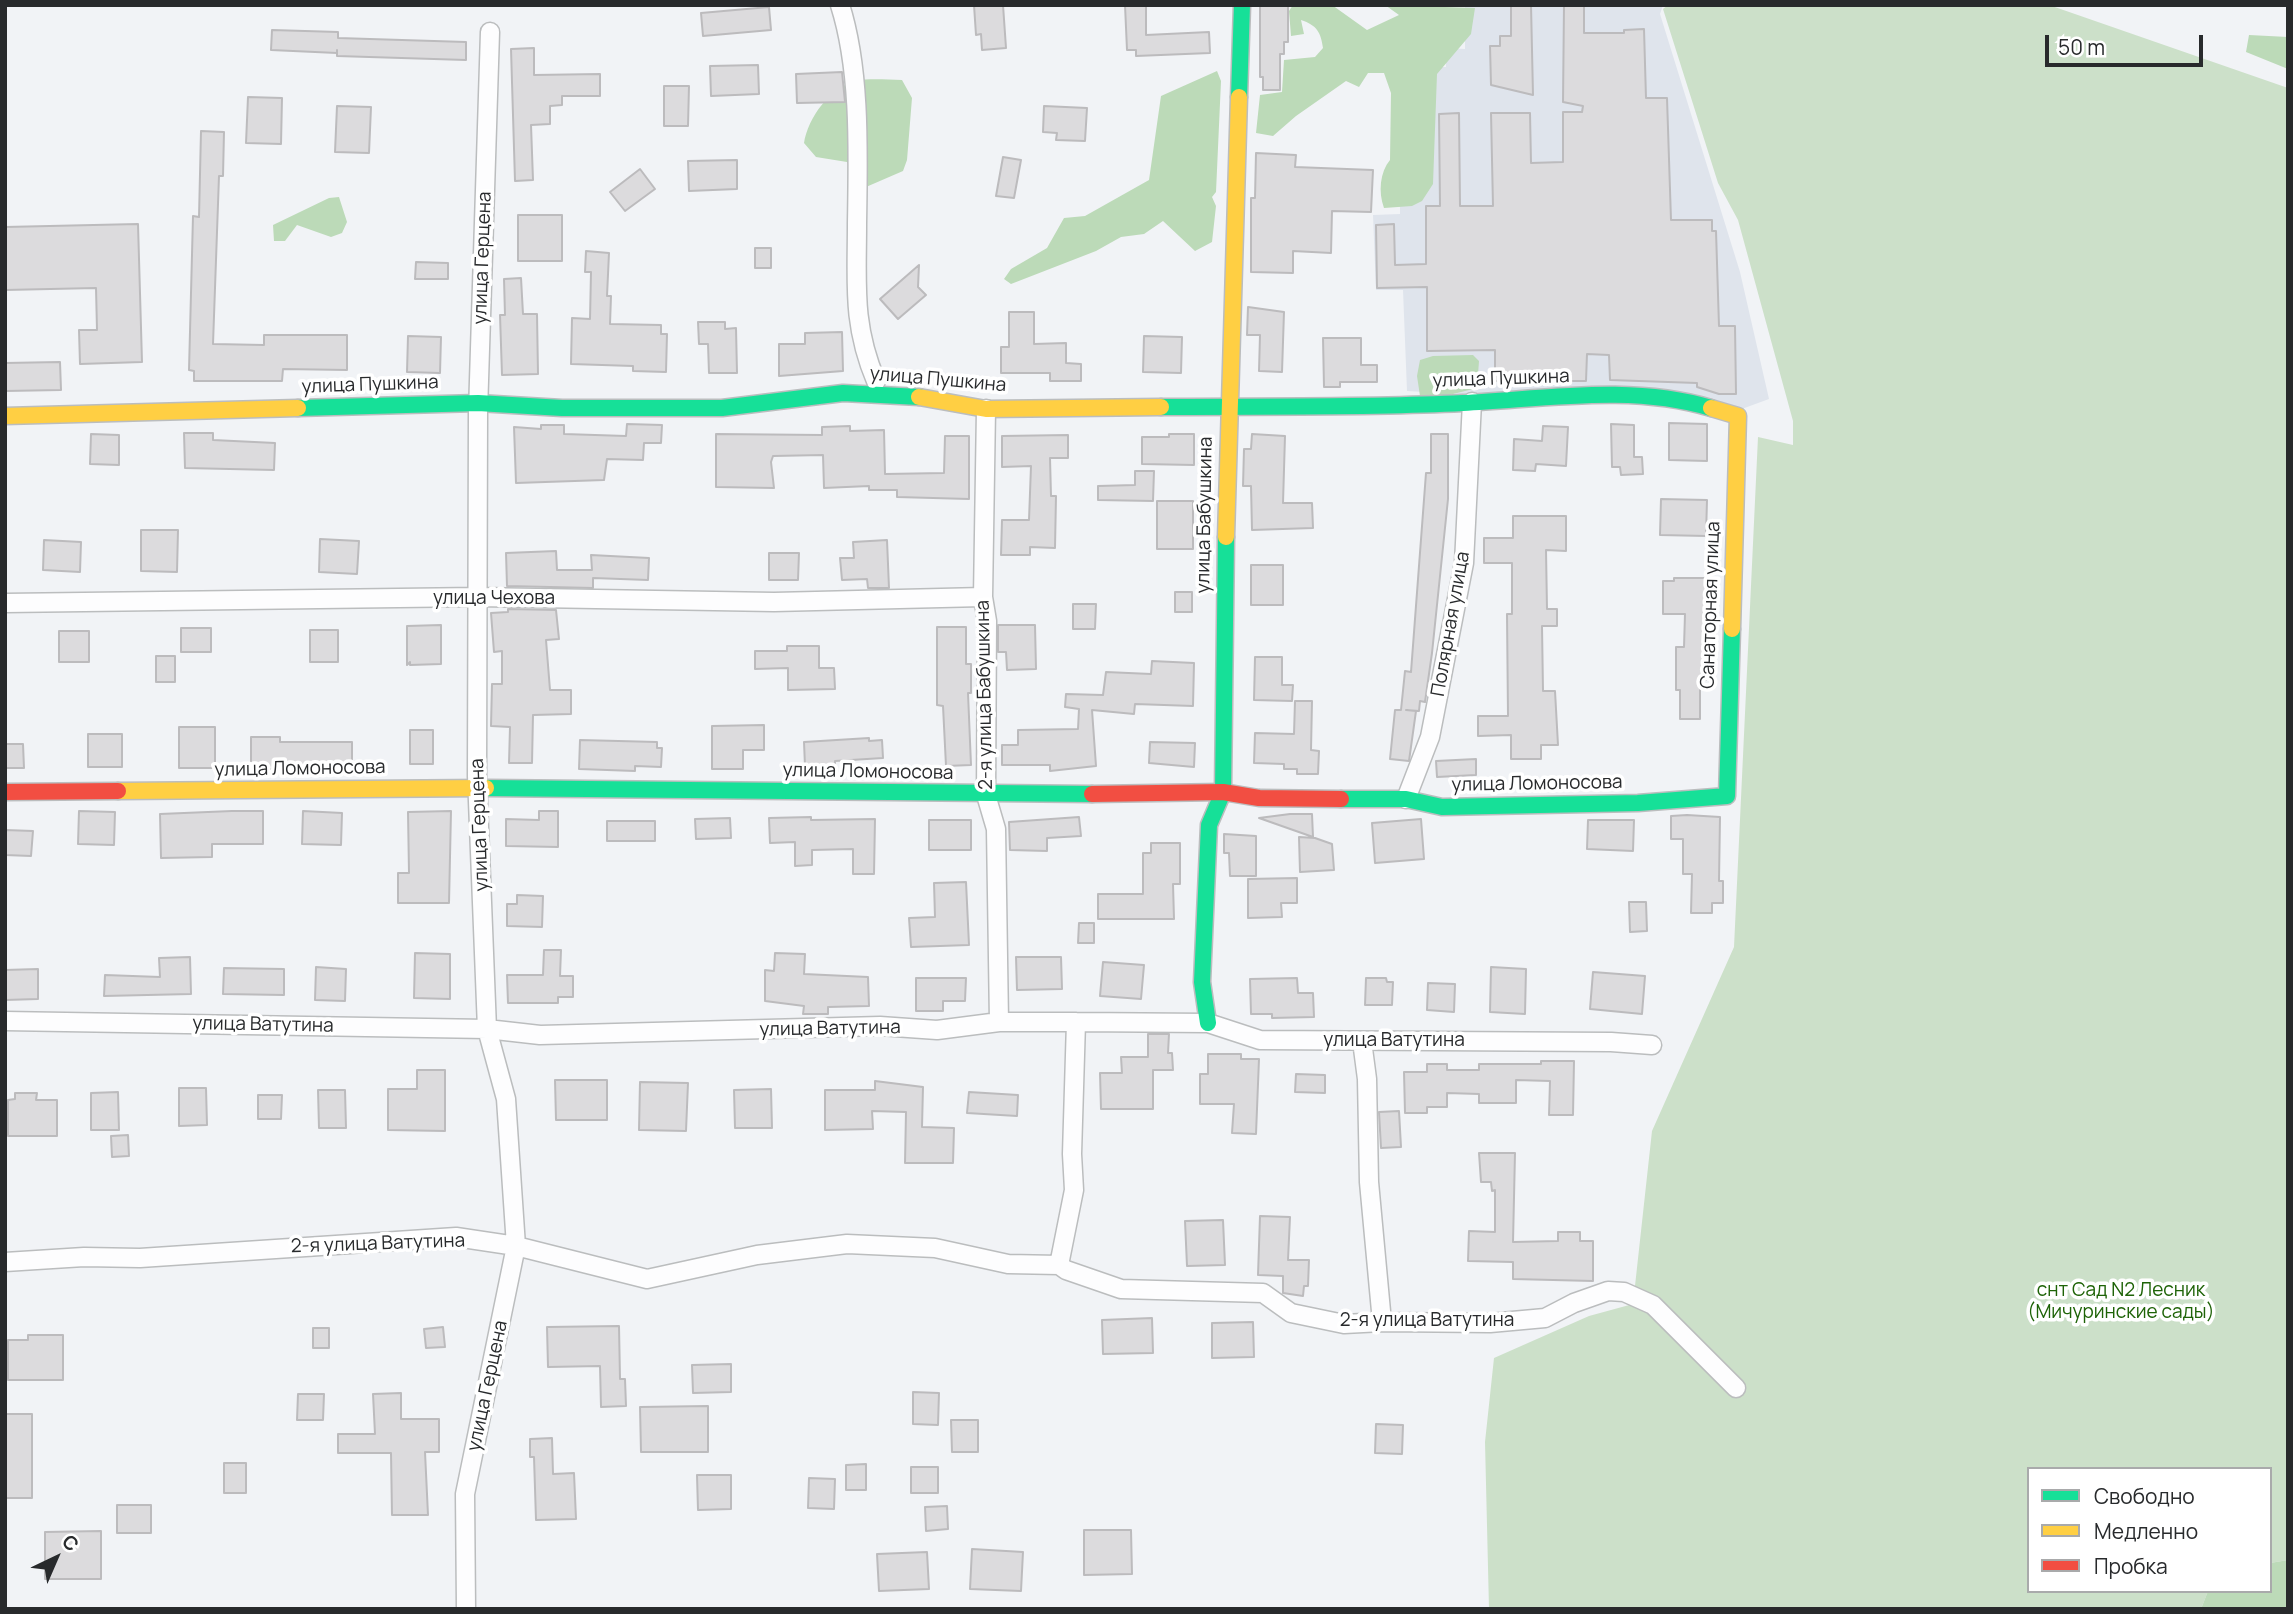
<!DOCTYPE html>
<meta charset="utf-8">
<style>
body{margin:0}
#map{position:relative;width:2293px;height:1614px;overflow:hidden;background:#f1f3f6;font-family:Manrope,sans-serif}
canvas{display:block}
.frame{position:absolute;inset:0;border:7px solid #282a2c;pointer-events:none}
.legend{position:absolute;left:2027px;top:1467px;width:245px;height:126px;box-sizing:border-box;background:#fff;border:2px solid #a9aaab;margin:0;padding:9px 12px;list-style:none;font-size:21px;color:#282a2c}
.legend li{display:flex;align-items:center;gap:14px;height:35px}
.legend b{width:35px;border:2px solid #a9aaab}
.north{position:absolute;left:21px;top:1523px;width:70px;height:70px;-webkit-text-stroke:5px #fff;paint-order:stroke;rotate:44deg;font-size:19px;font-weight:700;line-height:28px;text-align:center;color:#282a2c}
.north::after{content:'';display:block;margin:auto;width:24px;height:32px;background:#282a2c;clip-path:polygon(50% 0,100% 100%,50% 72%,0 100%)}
.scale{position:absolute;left:2045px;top:35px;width:158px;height:32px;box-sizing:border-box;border:4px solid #282a2c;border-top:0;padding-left:9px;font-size:21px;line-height:24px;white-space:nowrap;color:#282a2c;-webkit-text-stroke:5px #fff;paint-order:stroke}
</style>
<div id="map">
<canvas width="2293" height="1614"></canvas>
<div class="frame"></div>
<ul class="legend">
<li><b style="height:9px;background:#16e098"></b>Свободно</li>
<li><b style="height:9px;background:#ffcf43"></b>Медленно</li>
<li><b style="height:9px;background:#f24e42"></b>Пробка</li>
</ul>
<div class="north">С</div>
<div class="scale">50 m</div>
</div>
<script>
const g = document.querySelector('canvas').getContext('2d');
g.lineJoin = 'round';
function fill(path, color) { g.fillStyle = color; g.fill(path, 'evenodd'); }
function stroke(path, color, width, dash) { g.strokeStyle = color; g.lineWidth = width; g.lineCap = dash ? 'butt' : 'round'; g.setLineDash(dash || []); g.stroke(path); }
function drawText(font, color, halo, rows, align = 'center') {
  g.font = font + ' Manrope,sans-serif'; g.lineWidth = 7; g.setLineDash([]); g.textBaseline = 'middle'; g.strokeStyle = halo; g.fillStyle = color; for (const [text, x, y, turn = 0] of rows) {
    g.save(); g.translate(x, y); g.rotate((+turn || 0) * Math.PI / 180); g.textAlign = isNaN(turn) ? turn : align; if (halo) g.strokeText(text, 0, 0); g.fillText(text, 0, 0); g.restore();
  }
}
fill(new Path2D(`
 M1465,5H1663L1660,14L1740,272L1769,399L1739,410L1407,391L1403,290H1376L1373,215L1400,214V191L1426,67H1446V48L1465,49Z`), '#dfe4ec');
fill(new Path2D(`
 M1668,5H2049L2288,88V1560L2270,1563V1469H2029V1591H2208L2201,1609H1489L1485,1442L1494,1358L1589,1316L1633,1304L1652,1131L1734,947L1758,437L1793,445V421L1738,220L1718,183L1663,9Z`), '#cce0c9');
fill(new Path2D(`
 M1293,5H1332L1367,30L1399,15L1385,5L1475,8L1471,34L1437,74L1433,184L1422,201L1412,206L1384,208C1378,192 1380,172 1390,160L1391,93L1384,73H1368L1359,87L1346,81L1296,116L1273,136L1256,133L1260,95L1282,92L1284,60L1315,57L1323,48C1321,33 1317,25 1301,20L1304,34L1291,36L1289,11Z
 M2249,35L2288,37V69L2246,52Z
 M1217,71L1221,81L1216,192L1212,197L1216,206L1212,242L1195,251L1163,221L1144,234L1121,237L1096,251L1011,284L1004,279L1011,269L1047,248L1064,218L1085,216L1149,180L1161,96Z
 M902,80L912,98L907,160L903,171L866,187L847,162L816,157L804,143C808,118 830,87 856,81C870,78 887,80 902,80Z
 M339,197L347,222L342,233L331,237L297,225L285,241H274L273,225L329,198Z
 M1473,355L1479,361L1477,388L1441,397L1420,396L1417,376L1420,360L1433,356Z
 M2288,1560V1609H2201L2208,1591H2270V1563Z`), '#bcdab8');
const building = new Path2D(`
 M974,5H1003L1006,48L982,50L981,34L976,35Z
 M1125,5H1146V35L1209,32L1210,53L1136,56V50H1127Z
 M1260,5H1288V42H1284V54H1280V90H1263V77H1260Z
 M1511,5H1531L1533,95L1491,85L1490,46H1500V36H1511Z
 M1564,5H1584V33H1624V30L1644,29L1646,98H1667L1671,220H1712V231H1716L1719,326H1735L1736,394H1719L1697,387V383L1610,380L1609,355L1587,354L1586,381H1495V350L1427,351V287L1377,288L1376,225L1394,224L1395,265L1426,264V206H1440L1439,114L1459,113L1460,206H1493L1491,113H1530L1531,163L1563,162V112H1582L1583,106L1563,102Z
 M769,7L771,30L703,36L701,13Z
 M272,30L338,32V38L466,42V60L337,56V50V53L271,50Z
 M534,48V75L600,74V96H562V105L550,106V124L531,125L533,180L515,181L511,49Z
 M758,65L759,94L711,96L710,66Z
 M842,72L845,102L797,103L796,74Z
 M664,86H689L688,126H664Z
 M248,97L282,98L281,144L246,143Z
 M337,106L371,107L369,153L335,152Z
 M1044,106L1087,108L1085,141L1056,140L1057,133L1043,132Z
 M201,131L224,132L223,176H219L213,344L264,345V335H347V370L283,369L282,381H194V371L189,370L193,216L199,217Z
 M1256,153L1296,155L1295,167L1373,170L1371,212L1332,211L1331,253L1293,251V273L1251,272V198H1255Z
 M1003,157L1021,160L1014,198L996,196Z
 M737,160V189L689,191L688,161Z
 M640,169L655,189L625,211L610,192Z
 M518,215H562V261H518Z
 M138,224L142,362L80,364L79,330H97L96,288L5,290V227Z
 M755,248H771V268H755Z
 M586,251L609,253L607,296H611L610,324L661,325V334H667L666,372L633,371V366L571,364L572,318L590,319L591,272H585Z
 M416,262L448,263V279H415Z
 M919,265L918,287L926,295L898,319L880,299Z
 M521,278L523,314H537L538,374L502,375L500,315H505L504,279Z
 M1248,307L1284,312L1282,372L1259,371L1260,335H1247Z
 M1009,312H1034V344L1066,343V363L1081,364V381H1050V373H1001V347H1009Z
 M698,322H725V329L736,328L737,373H709L708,344H699Z
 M842,332L843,371L779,376V344H805V333Z
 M408,336L441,337L440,373L407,372Z
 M1144,336L1182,337L1181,373L1143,372Z
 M1323,338H1361V365H1377V382H1340V387H1324Z
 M60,362L61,390L5,391V363Z
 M1669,423L1707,424V461L1669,460Z
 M627,424L662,425L661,443H644L643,460L607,459L604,480L516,483L514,427L541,429V425H564V434L626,436Z
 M1611,424L1634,425V457H1642L1643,474L1621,475L1620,467H1612Z
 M850,426V431L884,430L885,474L944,473L945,436H969V499L897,497V490H869V486L824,488L823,455L773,456L771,462L774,488L716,487V434L822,435V427Z
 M1543,426L1568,427L1566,466L1536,464L1535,471L1513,470L1514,439L1542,441Z
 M184,433H213V440L275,443L274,470L185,468Z
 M91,434L119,435V465L90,464Z
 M1169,434H1194V465L1142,464V437H1169Z
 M1252,434L1285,436L1283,503H1312L1313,528L1252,530L1251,486H1243L1244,449H1251Z
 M1431,434H1448V499L1432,653L1425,702L1420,701L1419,711L1406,710L1416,711L1409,761L1390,759L1395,710H1401L1405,671L1411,672L1426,473H1431Z
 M1068,435V458H1050L1051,496H1056L1055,548L1030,547V555H1001L1002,520H1029L1031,466L1002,467V436Z
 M1135,471H1154L1153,501L1098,500V486L1135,485Z
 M1661,499L1707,500L1706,536L1660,535Z
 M1157,501H1193V549H1157Z
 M1513,516H1566V551L1546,550L1547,609H1557V626H1542L1543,691H1555L1558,745H1541V759H1511V735L1478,736V716H1508L1507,614H1512V563H1484V538H1513Z
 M141,530H178L177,572L141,571Z
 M320,539L359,541L357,574L319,572Z
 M44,540L81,542L80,572L43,570Z
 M887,540L889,588H868L867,579L842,580L840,558H854L853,542Z
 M556,551L557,570H592L591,555L649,558L648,580L593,578V588L507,586L506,553Z
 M769,553H799L798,580H769Z
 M1251,565H1283V605H1251Z
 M1674,578H1706V629H1716L1715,667L1706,668V680H1700V719H1680V690H1676V647H1684L1685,614H1663V581H1674Z
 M1175,592H1192V612H1175Z
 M1073,604H1096L1095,629H1073Z
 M508,609L556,610L559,639L546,640L550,690H571V714L533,715L532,763H509L510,727L491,726L492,684H502V651L494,652L491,613L508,612Z
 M441,625V664L410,665V662L407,665V626Z
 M998,625H1035L1036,669L1007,670L1006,652H998Z
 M937,627H966V664H971V693H968L971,765L946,766L943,706L937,705Z
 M181,628H211V652H181Z
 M310,630H338V662H310Z
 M59,631H89V662H59Z
 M787,646H819V668H834L835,689L788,690V668L755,669V651H787Z
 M156,656H175V682H156Z
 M1255,657H1282V685H1293L1292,701L1254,700Z
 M1152,661L1194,663L1193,706L1135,704L1134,714L1092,710L1096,766L1050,771V765H1002V745H1018V730L1078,729L1079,709L1065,707L1066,694L1103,695L1106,672L1151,674Z
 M1295,701H1312L1311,750L1319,751L1318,774H1297V769H1284V764L1254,763L1255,733L1294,734Z
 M764,725V750H743V769H712V726Z
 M179,727H215V768H179Z
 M410,730H433V764H410Z
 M88,734H122V767H88Z
 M251,737H280V742H352V766L280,765V769H251Z
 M869,738V741L882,740L883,758L835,761V765L805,766L804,742Z
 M580,740L657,742V748H662L661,767L635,766V771L579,769Z
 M1150,742L1195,743L1194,767L1149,763Z
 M5,744H23L24,768H5Z
 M1476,759V775L1437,777L1436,761Z
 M79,811L115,812L114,845L78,844Z
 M232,811H263V844H212V857L161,858L160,814Z
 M303,811L342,813L341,845L302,844Z
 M451,811L449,903H398V873H409L408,812Z
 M539,811H558V847L506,846V819L539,820Z
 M1290,814H1312L1313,837L1259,818Z
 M1687,815L1720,817L1719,881H1723V903H1712V913H1691L1692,874H1683V839H1671V816Z
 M811,817V820L875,819L874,874H853V849L812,850V865L795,866V842L770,843L769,818Z
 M1079,817L1081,836L1047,838V851L1010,850L1009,822Z
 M730,818L731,838L696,839L695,819Z
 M1421,819L1424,859L1375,863L1372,823Z
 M929,820H971V850H929Z
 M1588,820H1634L1633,851L1587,849Z
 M607,821H655V841H607Z
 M5,830L33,831L31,856L5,855Z
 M1224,834L1256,836V876H1230L1229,853H1224Z
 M1299,837L1315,838L1332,844L1334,870L1300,872Z
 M1151,843H1180V884H1173L1174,919H1098V894H1143V853H1151Z
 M1297,878V903H1281L1282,917L1248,918V879Z
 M966,882L969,945L911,947L909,918L935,917L934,883Z
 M517,895L543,896L542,927L507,926V904H517Z
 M1629,902H1646L1647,931L1630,932Z
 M1079,923H1094V943H1078Z
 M544,950H561L560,976H573V997H558V1003H508L507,975H543Z
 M415,953L450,954V999L414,998Z
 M775,953L805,954L804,974L868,977L869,1006L828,1007V1014H803L804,1006L765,1001V970L774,971Z
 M190,957L191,994L104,996L105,975L160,977L159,958Z
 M1016,957H1061L1062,989L1017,990Z
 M1103,962L1144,965L1141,999L1100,996Z
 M316,967L346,969L345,1001L315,1000Z
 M1491,967L1526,969L1525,1014L1490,1012Z
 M224,968L284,969V995L223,994Z
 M38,969V999L5,1000V970Z
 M1593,972L1645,976L1642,1014L1590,1009Z
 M916,978H966L965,1001H943V1011H916Z
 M1297,978L1298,993H1313L1314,1017L1272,1018V1014H1251L1250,979Z
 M1366,978H1386L1387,982H1393L1392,1005H1365Z
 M1428,983L1455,984L1454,1012L1427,1010Z
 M1148,1034H1169L1168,1053H1172L1173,1070H1153V1109H1101L1100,1073H1122L1121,1057H1148Z
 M1208,1054H1241V1059H1259L1256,1134L1232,1133L1234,1104H1200V1074H1208Z
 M1541,1061H1574L1573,1115H1549L1550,1081L1516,1080V1103H1479V1094L1447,1093V1107H1427V1113H1405L1404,1072H1427V1064H1447V1070H1479V1064H1541Z
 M417,1070H445V1131L388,1130V1089H417Z
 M1296,1074L1325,1075V1093L1295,1092Z
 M555,1080H607V1120H556Z
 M875,1081L923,1087L922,1127L954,1128L953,1163H905L906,1112L872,1111L873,1129L825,1130V1090H875Z
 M640,1082L688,1083L686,1131L639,1130Z
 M179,1088H206L207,1125L179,1126Z
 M771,1089L772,1128H735L734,1090Z
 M318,1090H345L346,1128H319Z
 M118,1092L119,1130H91V1093Z
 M969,1092L1018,1095L1017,1116L967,1113Z
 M15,1093H37L36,1100H57V1136H8V1100L15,1099Z
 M258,1095H282L281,1119H258Z
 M1399,1111L1401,1147L1381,1148L1379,1112Z
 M128,1135L129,1156L112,1157L111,1136Z
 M1479,1153H1515L1513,1242L1558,1241V1232H1580V1241H1593V1281L1513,1279V1262L1468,1261L1469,1231L1495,1232V1190L1492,1191L1491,1182H1481Z
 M1260,1216L1290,1217L1288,1260H1309L1308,1286H1304L1303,1296L1283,1293V1276L1258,1275Z
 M1223,1220L1225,1265L1187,1266L1185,1221Z
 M1152,1318L1153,1353L1103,1354L1102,1320Z
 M1253,1322L1254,1357L1212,1358V1323Z
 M619,1326L620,1379H625L626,1406L601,1407L600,1366L548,1367L547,1327Z
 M443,1327L445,1347L426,1348L424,1329Z
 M313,1328H329V1348H313Z
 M28,1335H63V1380H8V1340H28Z
 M731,1364V1392L693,1393L692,1365Z
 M913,1392L939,1393L938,1425L913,1424Z
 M401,1393V1419H439V1452H425L428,1515H392L391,1453H338V1434H375L373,1394Z
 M298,1394H324L323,1420H297Z
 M708,1406V1452H641L640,1407Z
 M5,1414H32V1498H5Z
 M951,1420H978V1452H952Z
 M1376,1424L1403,1425L1402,1454L1375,1453Z
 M552,1438L553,1474L574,1473L576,1519L536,1520L534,1457H530V1439Z
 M224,1463H246V1493H224Z
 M866,1464V1490H846V1465Z
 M911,1467H938V1493H911Z
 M697,1475H731V1509L698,1510Z
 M809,1478L835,1479L834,1509L808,1508Z
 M117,1505H151V1533H117Z
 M947,1506L948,1529L926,1531L925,1507Z
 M1084,1530H1131L1132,1574L1084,1575Z
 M101,1531V1579H45V1532Z
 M972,1549L1023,1552L1021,1591L970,1589Z
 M927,1552L929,1589L879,1591L877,1554Z`);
fill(building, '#dcdbdd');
stroke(building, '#bcbbbd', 2);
const street = new Path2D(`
 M840,5C861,71 858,155 857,224C857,284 852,324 876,381
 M986,409L983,597L987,621L986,795L996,829L999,1022
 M5,603L477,597L774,602L983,597
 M1406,799L1430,737L1464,563L1472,402
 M5,1021L487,1029L540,1035L880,1026L937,1030L999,1022H1076L1208,1023L1260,1040L1611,1042L1652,1045
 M1362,1041L1367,1079L1369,1182L1382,1322
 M5,1262L84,1257L140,1258L456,1237L516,1246L647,1279L757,1255L847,1244L935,1248L1008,1264L1059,1265L1066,1270L1121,1289L1263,1293L1291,1313L1344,1324L1382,1322L1490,1323L1545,1318L1574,1303L1608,1291L1624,1292L1653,1305L1736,1388
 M1059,1265L1074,1190L1072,1154L1076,1022
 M466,1609L465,1494L516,1246L506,1099L487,1029L477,776L478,412L490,32`);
const fast = new Path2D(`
 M1239,97L1242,5
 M1161,407C1261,406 1363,408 1463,403C1545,399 1632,384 1711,408
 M298,408L478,403L562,408H722L843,393L919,397
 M486,788L1092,794
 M1341,799H1406L1442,807L1638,803L1727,796L1732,629
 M1208,1023L1202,982L1209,825L1223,792L1226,537`);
const slow = new Path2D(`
 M919,397L986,409L1161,407
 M1711,408L1738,416L1732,629
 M5,416L298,408
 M1226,537L1239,97
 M118,791L486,788`);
const jam = new Path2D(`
 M5,792L118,791
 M1092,794L1223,792L1259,798L1341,799`);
stroke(street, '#bbbdbe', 21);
stroke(fast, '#bbbdbe', 19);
stroke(slow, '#bbbdbe', 19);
stroke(jam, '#bbbdbe', 19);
stroke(street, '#fdfdfe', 18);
stroke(fast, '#16e098', 16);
stroke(slow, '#ffcf43', 16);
stroke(jam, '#f24e42', 16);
drawText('19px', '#282a2c', '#fff', [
 ["улица Герцена",483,258,-88],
 ["улица Пушкина",1501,379,-2],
 ["улица Пушкина",938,380,5],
 ["улица Пушкина",370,385,-2],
 ["улица Бабушкина",1205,515,-89],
 ["улица Чехова",494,599],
 ["Санаторная улица",1711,605,-88],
 ["Полярная улица",1451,624,-80],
 ["2-я улица Бабушкина",985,695,-91],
 ["улица Ломоносова",300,769,-1],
 ["улица Ломоносова",868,772,1],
 ["улица Ломоносова",1537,784,-1],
 ["улица Герцена",480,825,-92],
 ["улица Ватутина",263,1025,1],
 ["улица Ватутина",830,1029,-1],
 ["улица Ватутина",1394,1041],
 ["2-я улица Ватутина",378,1244,-2],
 ["2-я улица Ватутина",1427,1321],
 ["улица Герцена",488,1386,-78]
]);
drawText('19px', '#1e6307', '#fff', [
 ["снт Сад N2 Лесник",2121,1291],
 ["(Мичуринские сады)",2121,1313]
]);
</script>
